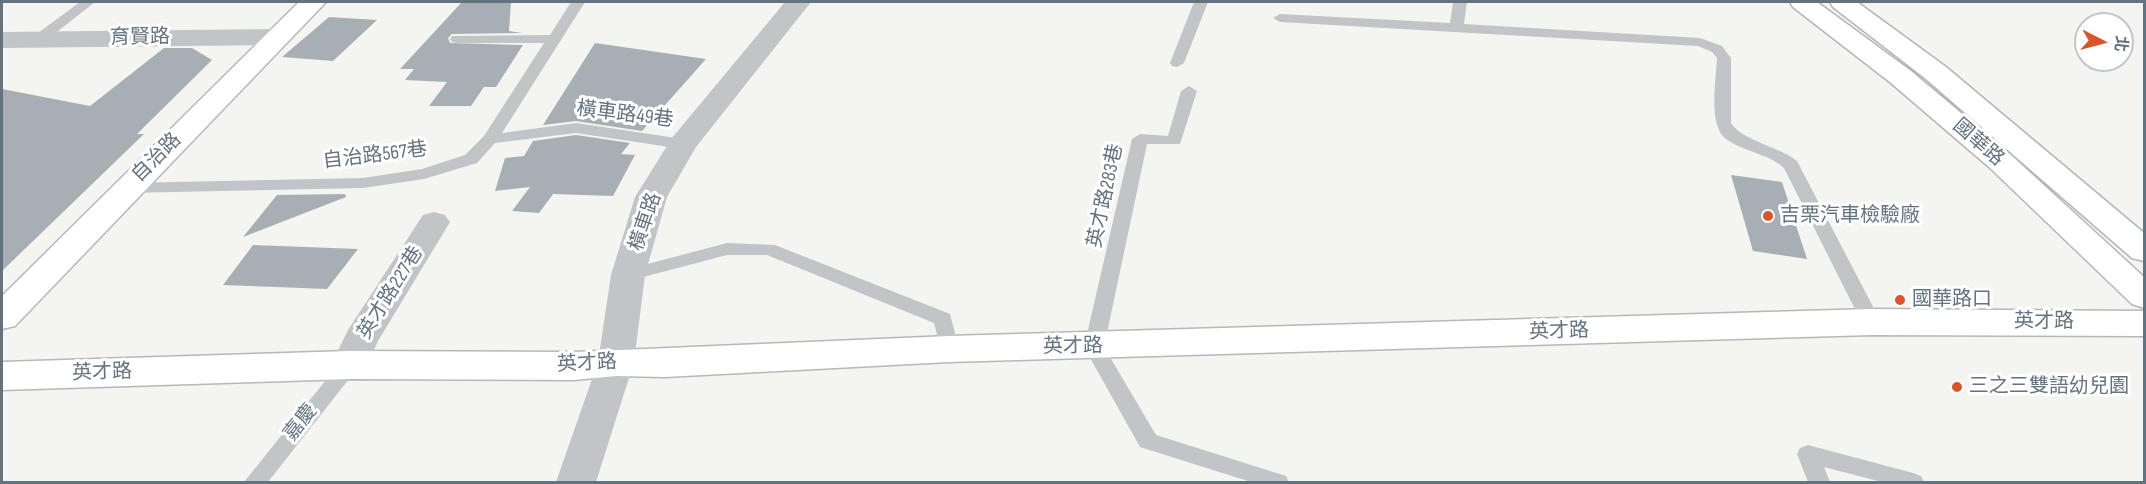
<!DOCTYPE html>
<meta charset="utf-8">
<style>
body{margin:0}
#map{position:relative;width:2146px;height:484px;overflow:hidden;background:#f4f4f0;font-family:"Sofia Sans Condensed","Noto Sans TC",sans-serif}
canvas{display:block}
.frame{position:absolute;inset:0;border:3px solid #647380;pointer-events:none}
.north{position:absolute;left:2074px;top:12px;width:60px;height:60px;box-sizing:border-box;background:#fff;border:2px solid #c1c7cc;border-radius:50%;rotate:96deg;font-size:16px;font-weight:700;line-height:24px;text-align:center;color:#647380}
.north::after{content:'';display:block;margin:auto;width:21px;height:27px;background:#dc5328;clip-path:polygon(50% 0,100% 100%,50% 72%,0 100%)}
</style>
<div id="map">
<canvas width="2146" height="484"></canvas>
<div class="frame"></div>
<div class="north">北</div>
</div>
<script>
const g = document.querySelector('canvas').getContext('2d');
g.lineJoin = 'round';
function fill(path, color) { g.fillStyle = color; g.fill(path, 'evenodd'); }
function stroke(path, color, width, dash) { g.strokeStyle = color; g.lineWidth = width; g.lineCap = dash ? 'butt' : 'round'; g.setLineDash(dash || []); g.stroke(path); }
function drawText(font, color, halo, rows, align = 'center') {
  g.font = font + ' "Sofia Sans Condensed","Noto Sans TC",sans-serif'; g.lineWidth = 6; g.setLineDash([]); g.textBaseline = 'middle'; g.strokeStyle = halo; g.fillStyle = color; for (const [text, x, y, turn = 0] of rows) {
    g.save(); g.translate(x, y); g.rotate((+turn || 0) * Math.PI / 180); g.textAlign = isNaN(turn) ? turn : align; if (halo) g.strokeText(text, 0, 0); g.fillText(text, 0, 0); g.restore();
  }
}
fill(new Path2D(`
 M462,2H511L509,31L522,33L452,34L448,38L450,43L523,45L496,87H484L471,106H429L447,82L405,80L414,69H400Z
 M329,17L377,20L333,61L282,57Z
 M595,43L706,59L642,131L576,121L543,125Z
 M164,48H192L212,60L137,134H144L2,271V89L90,106Z
 M576,135L630,143L621,154L635,155L613,196L553,194L539,213L512,211L530,187L495,191L505,158L524,156L533,141Z
 M1731,175L1782,182L1807,259L1753,251Z
 M345,194L346,197L243,237L277,195Z
 M253,245L358,249L327,289L223,285Z`), '#a8afb4');
const secondary = new Path2D(`
 M299,2H326L15,326L2,329V296Z
 M1871,309L2144,311V336L1871,335L949,362L665,377L616,376L574,380L349,379L2,390V362L349,351L574,352L949,336Z`);
const primary = new Path2D(`
 M1790,2H1817L1911,71L2011,155L2144,277V308L2132,304L1989,167L1891,83L1793,7Z
 M1830,2H1857L1946,67L2144,233V261L2132,258L1926,79L1833,7Z`);
stroke(secondary, '#b4b8bc', 3);
stroke(primary, '#b2b6ba', 3);
fill(new Path2D(`
 M80,2H95L44,42H34L32,39L34,36Z
 M571,2H585L502,133L576,123L683,139L689,141L691,144L689,147L683,149L576,133L495,143L477,163L424,179L363,188L127,193L118,188L127,183L363,178L422,169L465,155L484,136L544,43H457L452,42L450,39L452,36L550,35Z
 M1194,2H1208L1184,63L1177,67L1172,66L1170,63Z
 M1453,2H1467L1464,24L1700,38L1722,46L1731,58V123C1743,141 1778,146 1797,161L1881,322L1878,327H1864L1784,168C1767,153 1744,152 1726,139C1708,126 1716,79 1717,58L1712,52L1698,46L1280,22L1273,18L1280,14L1450,23Z
 M1189,86L1197,91L1180,144H1147L1104,347L1156,435L1286,476L1289,482H1251L1140,447L1084,347L1132,139L1140,134L1168,136L1181,91Z
 M727,243L775,245L950,314L959,349L956,354L949,356L942,354L934,323L767,255H727L628,281L621,279L619,275L621,271Z
 M349,358L356,360L359,365L356,370L268,482H244L342,360Z
 M1808,445L1913,473L1921,476L1924,482H1882L1824,467L1830,482H1808L1797,454L1800,448Z`), '#c2c5c8');
fill(new Path2D(`
 M785,2H811L696,147L667,197L645,275L634,362L596,482H556L598,362L611,275L635,197L672,138Z
 M278,29L287,31L291,37L287,43L278,45L2,48V32Z
 M434,212L445,215L450,222L378,341L362,375L349,379L336,375L331,365L348,330L423,215Z`), '#c2c5c8');
fill(secondary, '#fff');
fill(primary, '#fff');
for (const [x, y, r, color] of [
 [1768,216,6,"#dc5328"],
 [1900,300,6,"#dc5328"],
 [1957,387,6,"#dc5328"]
]) { const dot = new Path2D(); dot.arc(x, y, r, 0, 2 * Math.PI); g.fillStyle = color; g.fill(dot); stroke(dot, '#fff', 2); }
drawText('20px', '#647380', '#fff', [
 ["育賢路",140,38,-1],
 ["橫車路49巷",625,115,7],
 ["國華路",1978,143,41],
 ["自治路567巷",375,156,-7],
 ["自治路",157,158,-45],
 ["英才路283巷",1106,196,-78],
 ["橫車路",646,222,-71],
 ["英才路227巷",391,293,-58],
 ["英才路",2044,322],
 ["英才路",1559,332,-2],
 ["英才路",1073,347,-1],
 ["英才路",587,364,-3],
 ["英才路",102,373,-2],
 ["嘉慶",301,423,-52]
]);
drawText('20px', '#647380', '#fff', [
 ["吉栗汽車檢驗廠",1780,216],
 ["國華路口",1912,300],
 ["三之三雙語幼兒園",1969,387]
], 'left');
</script>
